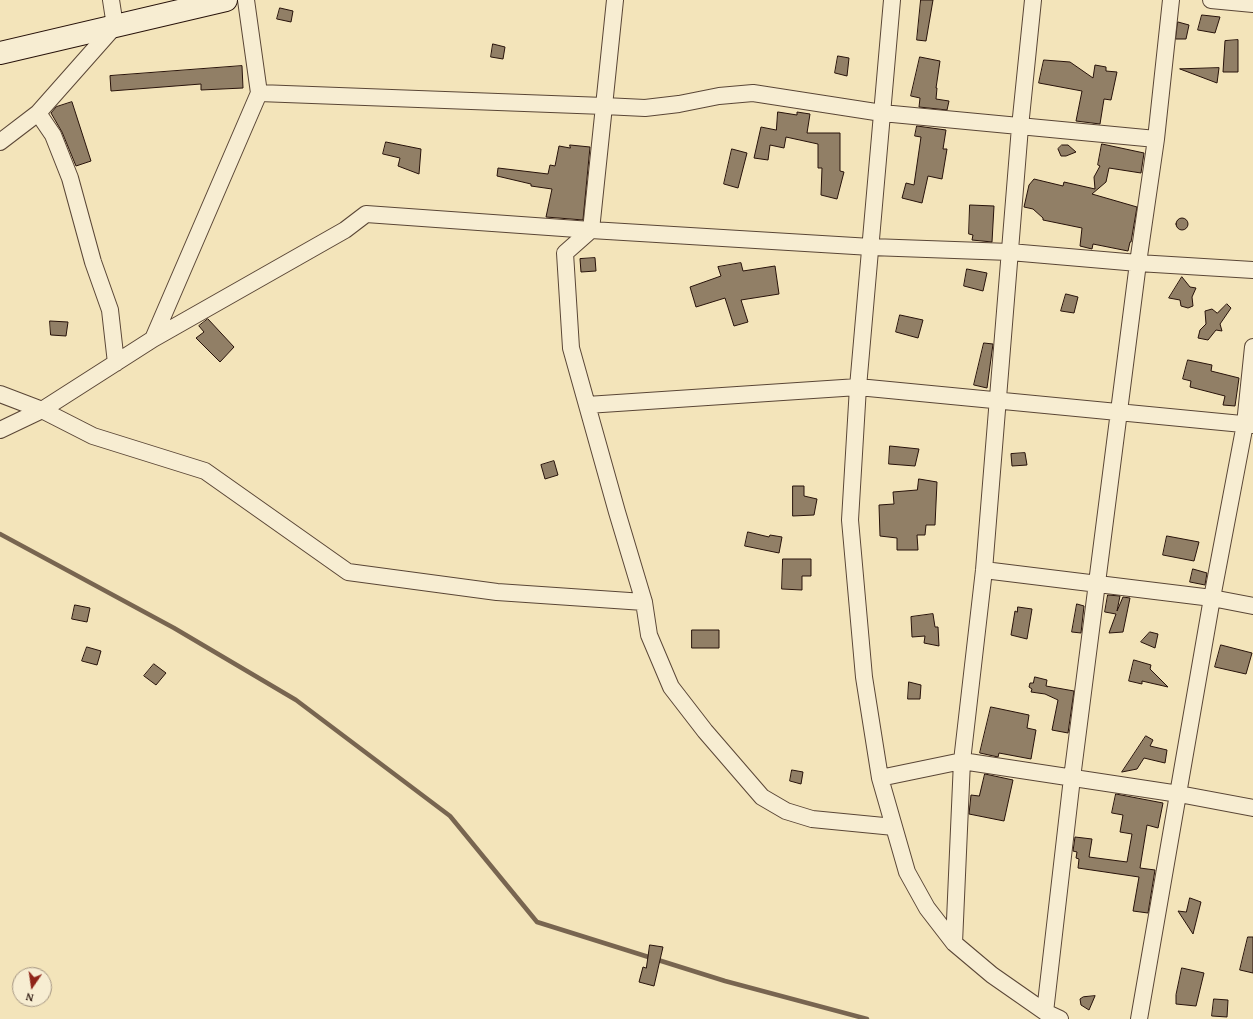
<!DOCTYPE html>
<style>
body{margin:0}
#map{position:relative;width:1253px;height:1019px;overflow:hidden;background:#f3e4ba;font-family:"Gentium Book Plus",serif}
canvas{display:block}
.north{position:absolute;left:12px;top:967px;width:40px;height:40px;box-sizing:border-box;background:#f7edd2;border:1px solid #a49582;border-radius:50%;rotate:193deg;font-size:11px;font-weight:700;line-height:16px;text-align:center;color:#27120a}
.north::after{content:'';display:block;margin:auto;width:14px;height:18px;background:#8f2418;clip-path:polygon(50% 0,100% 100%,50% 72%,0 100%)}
</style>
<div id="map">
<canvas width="1253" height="1019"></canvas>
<div class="north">N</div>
</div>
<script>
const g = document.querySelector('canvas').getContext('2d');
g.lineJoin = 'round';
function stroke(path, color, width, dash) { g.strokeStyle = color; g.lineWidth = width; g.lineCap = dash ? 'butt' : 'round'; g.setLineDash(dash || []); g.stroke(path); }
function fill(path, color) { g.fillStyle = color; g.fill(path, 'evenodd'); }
stroke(new Path2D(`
 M0,534L174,628L296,700L450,816L537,922L725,981L867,1019`), '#786550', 4.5);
const building = new Path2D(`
 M921,0H933L926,41L917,40Z
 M280,8L293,11L291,22L277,19Z
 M1202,15L1220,17L1215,33L1198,30Z
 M1178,22L1189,25L1186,39H1176Z
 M1238,40V72H1223L1225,41Z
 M493,44L505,47L503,59L491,57Z
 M838,56L849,58L847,76L835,73Z
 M920,57L940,61L936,88H937L936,99L949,101L947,110L919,107L920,98L911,96Z
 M1044,60L1070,62L1093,78L1095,65L1106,67V71L1117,72L1111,100L1104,99L1100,124L1076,121L1082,91L1039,83Z
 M242,66L243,88L201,90V84L111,91L110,76Z
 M1219,68L1217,83L1180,69Z
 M72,102L91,161L76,166L62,132L51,113L56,107Z
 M778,112L797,115V112L810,114L807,133H840V171L844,172L837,199L821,195L822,168H818V144L786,137L784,148L770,145L768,160L754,158L761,127L776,130Z
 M917,126L946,130L943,149H947L942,179L928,176L922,203L902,198L906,183L914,185L921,137L915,136Z
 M386,142L421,149L419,174L398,166L400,158L383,154Z
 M1102,144L1144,153L1141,173L1109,168L1106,182L1092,194L1137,207L1131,242H1130L1128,251L1093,244L1092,249L1080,246L1082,228L1043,220V218L1033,209L1024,207L1029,185L1034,179L1063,186L1064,182L1095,189L1094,177L1100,166L1098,165Z
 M570,145L590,147L583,220L546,217L552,189L531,186V184L497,176L498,168L548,174L550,165L555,166L559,146L570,148Z
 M1062,145H1068L1076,152L1066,156H1061L1058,149Z
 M732,149L747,153L738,188L724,184Z
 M970,205L994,206L992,242L972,240L973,235L969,234Z
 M1176 224a6 6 0 1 1 12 0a6 6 0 1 1-12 0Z
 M595,258L596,271L581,272L580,259Z
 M741,263L743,271L775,266L779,294L741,300L748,322L734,326L725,298L696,307L690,287L721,276L718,267Z
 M967,269L987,273L983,291L964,286Z
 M1182,277L1190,287L1196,288L1192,297L1193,306L1188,308L1181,306L1180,300L1169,298Z
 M1066,294L1078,297L1074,313L1061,311Z
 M1227,304L1231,308L1220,324L1222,331L1216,330L1208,340L1198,338L1200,330L1206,324L1205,311L1212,309L1217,313Z
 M900,315L923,320L918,338L896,332Z
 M208,319L234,347L220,362L196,338L204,332L199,326Z
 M50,321L68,322L66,336L51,335Z
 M984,343L993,344L987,388L974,385Z
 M1188,360L1212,365L1211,371L1239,378L1235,406L1223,405L1225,396L1190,387L1191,381L1183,379Z
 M890,446L919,449L915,466L889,464Z
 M1025,453L1027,465L1012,466L1011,454Z
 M554,461L558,475L545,479L541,465Z
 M919,479L937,482L935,525H926L925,535H917L918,550H897V538L880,536L879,505L894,504L893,492L917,490Z
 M793,486H804V496L817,499L814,515L793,516Z
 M748,532L769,537L770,535L782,537L779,553L745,546Z
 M1167,536L1199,542L1194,561L1163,555Z
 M783,559H811V576H802V590L782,589Z
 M1193,569L1207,573L1205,585L1190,582Z
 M1108,595L1120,596L1117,611L1123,597L1130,598L1123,632L1109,633L1116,614L1105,612Z
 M1077,604L1084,606L1081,633L1072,632Z
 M75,605L90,608L87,622L72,619Z
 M1018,607L1032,609L1027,639L1011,635L1015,611L1017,612Z
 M933,614L935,627H938L939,646L924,643L925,636L912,637L911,617Z
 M692,630H719V648H692Z
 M1150,632L1158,634L1155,648L1141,642Z
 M1221,645L1252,653L1246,674L1215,667Z
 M87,647L101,651L97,665L82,661Z
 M1134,660L1151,665L1150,669L1168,687L1142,681V684L1129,681Z
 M154,664L166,673L156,685L144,676Z
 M1035,677L1047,680L1046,686L1074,691L1068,733L1052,730L1058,700L1045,694L1031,692L1032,689L1029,687L1030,683H1033Z
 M909,682L921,685L920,699H908Z
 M991,707L1029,715L1027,728L1036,730L1031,759L999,753L998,757L980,753Z
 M1146,736L1153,740L1150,746L1167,750L1165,763L1144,758L1137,769L1122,772Z
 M792,770L803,772L801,784L790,781Z
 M985,774L1013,780L1004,821L969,814L971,795L979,796Z
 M1116,794L1163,803L1158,828L1147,825L1140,868L1155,870L1148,913L1133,911L1139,877L1078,868L1079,859L1076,858L1077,852L1073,851L1075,837L1092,839L1089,857L1127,862L1132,834L1120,832L1123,815L1112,813Z
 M1190,898L1201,902L1193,934L1178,911L1186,912Z
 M1248,937H1253V973L1240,970Z
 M650,945L663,947L654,986L639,982L643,967L646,968Z
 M1182,968L1204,973L1196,1006L1176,1004V995Z
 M1095,996L1089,1010L1081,1005L1080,999L1083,997Z
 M1214,999L1228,1000L1227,1017L1212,1016Z`);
fill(building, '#917f66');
stroke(building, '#27120a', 1);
const minor = new Path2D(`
 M246,0L259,93L604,106L591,230L565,253L571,348L617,512L644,602L649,635L671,687L705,731L762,797L786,811L812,819L894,827
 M615,0L604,106L645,108L679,104L719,96L753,93L882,113L1156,139
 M892,0L858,387L850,520L864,677L880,778L907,872L927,908L954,943L992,975L1045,1012L1060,1019
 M1211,0L1253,4
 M38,113L53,135L70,178L93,262L110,310L116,363
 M0,142L38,113L115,26L111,0
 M153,339L259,93
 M0,394L42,410L93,436L205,471L348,572L497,592L644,602
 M587,405L858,387L1253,425
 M0,430L42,410L153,339L345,230L366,214L591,230L871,247L1010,252L1138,263L1253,270
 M984,570L1212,598L1253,606
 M880,778L962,761L1179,794L1253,808
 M954,943L962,761L984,570L1020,127L1033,0
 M1045,1012L1072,778L1138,263L1156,139L1171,0
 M1139,1019L1212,598L1245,424L1253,347`);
const secondary = new Path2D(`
 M0,53L226,0`);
stroke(minor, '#5a4636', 18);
stroke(secondary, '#27120a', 24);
stroke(minor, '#f7edd2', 16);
stroke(secondary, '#f7edd2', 22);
</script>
